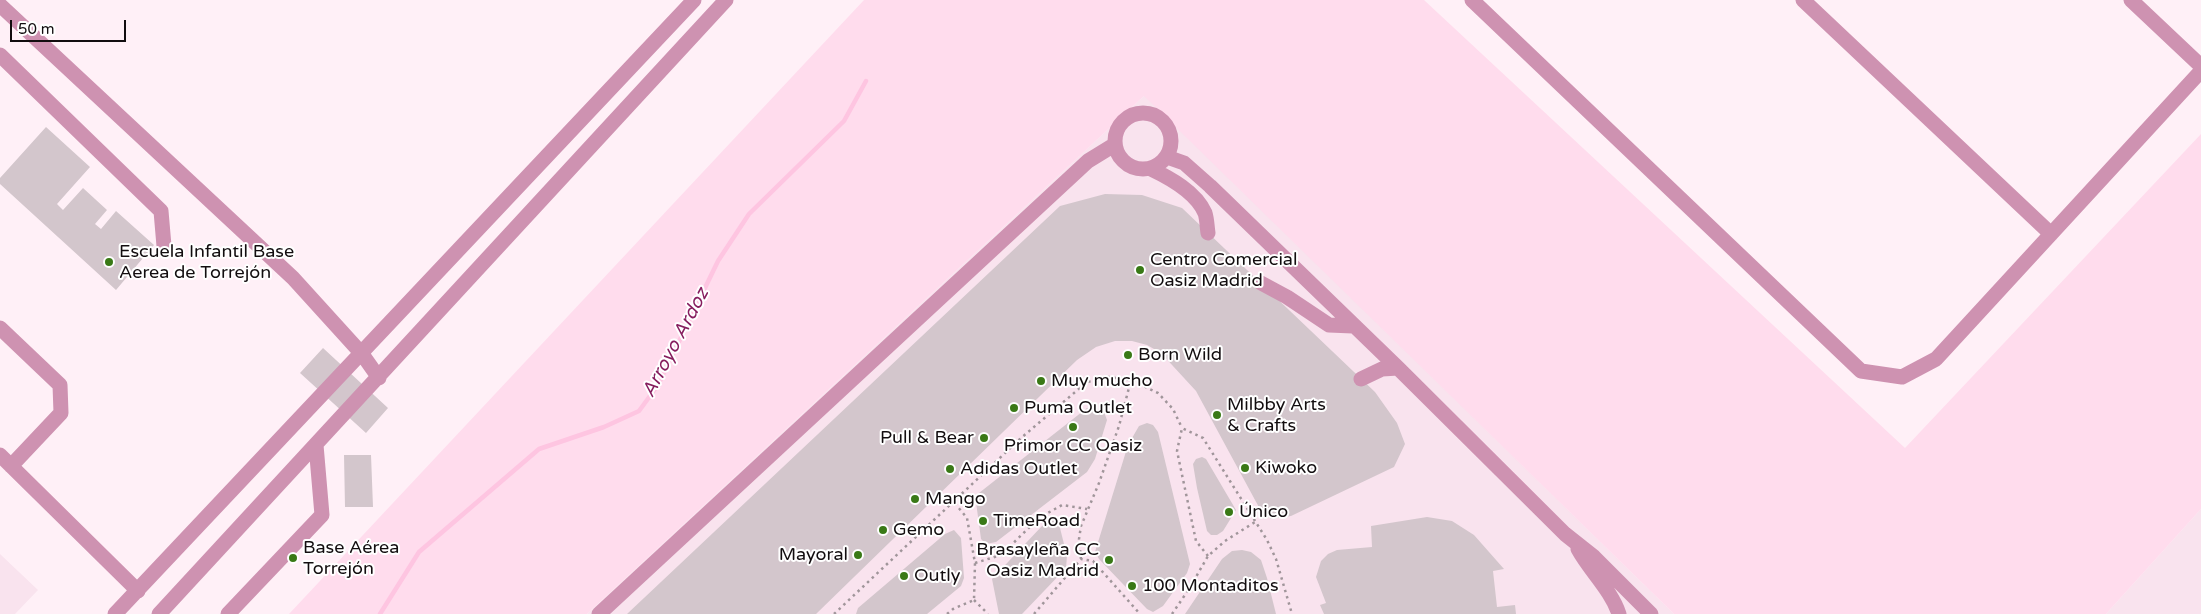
<!DOCTYPE html>
<meta charset="utf-8">
<style>
body{margin:0}
#map{position:relative;width:2201px;height:614px;overflow:hidden;background:#fff0f7;font-family:"Varela Round",sans-serif}
canvas{display:block}
.scale{position:absolute;left:10px;top:20px;width:116px;height:22px;box-sizing:border-box;border:2px solid #120d0f;border-top:0;padding-left:6px;font-size:15px;line-height:18px;white-space:nowrap;color:#120d0f;-webkit-text-stroke:4px #fff;paint-order:stroke}
</style>
<div id="map">
<canvas width="2201" height="614"></canvas>
<div class="scale">50 m</div>
</div>
<script>
const g = document.querySelector('canvas').getContext('2d');
g.lineJoin = 'round';
function fill(path, color) { g.fillStyle = color; g.fill(path, 'evenodd'); }
function stroke(path, color, width, dash) { g.strokeStyle = color; g.lineWidth = width; g.lineCap = dash ? 'butt' : 'round'; g.setLineDash(dash || []); g.stroke(path); }
function drawText(font, color, halo, rows, align = 'center') {
  g.font = font + ' "Varela Round",sans-serif'; g.lineWidth = 4; g.setLineDash([]); g.textBaseline = 'middle'; g.strokeStyle = halo; g.fillStyle = color; for (const [text, x, y, turn = 0] of rows) {
    g.save(); g.translate(x, y); g.rotate((+turn || 0) * Math.PI / 180); g.textAlign = isNaN(turn) ? turn : align; if (halo) g.strokeText(text, 0, 0); g.fillText(text, 0, 0); g.restore();
  }
}
fill(new Path2D(`
 M1145,95L1674,614H587Z
 M2201,509V614H2106Z
 M0,554L38,590L15,614H0Z`), '#f9e3ee');
fill(new Path2D(`
 M864,0H1424L1905,448L2201,134V509L2106,614H1674L1144,96L587,614H289Z`), '#ffdced');
stroke(new Path2D(`
 M380,614L419,552L539,449L604,427L639,411L658,385L718,261L749,214L844,121L866,81`), '#fec5e1', 4.5);
fill(new Path2D(`
 M46,127L90,167L57,204L63,210L83,188L107,210L95,224L101,229L116,211L154,245L116,290L0,184V178Z
 M1105,194L1142,195L1182,208L1375,392L1397,423L1405,444L1394,467L1291,516L1271,519L1261,511L1196,391L1161,353L1147,345L1132,341H1115L1096,347L1077,360L816,614H627L1060,206Z
 M323,348L388,408L366,433L300,373Z
 M1087,408H1096L1104,412L1107,420L1095,459L1087,472L996,542L986,544L981,539L976,502L979,493Z
 M1147,423L1153,425L1158,432L1190,564L1187,573L1163,606L1153,612L1147,609L1121,582L1099,559L1095,552L1128,445L1139,426Z
 M344,455H371L373,507H345Z
 M1202,457L1206,459L1236,510L1223,531L1217,535H1211L1207,531L1197,488L1193,464L1196,459Z
 M1427,517L1452,521L1474,535L1504,569L1493,571L1497,607L1515,605L1516,614H1324L1320,605L1326,603L1316,577L1321,561L1328,554L1337,550L1372,547L1371,526Z
 M1055,520L1059,524L1067,556L1066,568L1022,614H999L992,579L1042,526L1049,521Z
 M954,530L961,538L964,578L961,586L927,614H856L858,608L945,534Z
 M1242,550L1251,552L1261,560L1267,578L1276,614H1185L1222,559L1232,551Z`), '#d3c6cc');
stroke(new Path2D(`
 M1208,556L1196,541L1177,451L1182,428L1203,438L1267,540L1276,559L1292,614
 M1081,559L1079,539L1081,526L1099,483L1119,426L1131,380
 M975,563L1001,555L1039,518L1062,505L1087,509
 M974,600L988,614
 M834,614L1021,438L1087,382L1109,377L1131,380L1158,393L1173,409L1182,428
 M947,614L953,609L974,600L975,563L967,518L953,501
 M1034,614L1081,559L1093,561L1140,614
 M1172,614L1189,589L1208,556L1225,541L1255,522`), '#a0959a', 2.5, [2.5, 4]);
stroke(new Path2D(`
 M1472,0L1861,371L1902,377L1936,359L2201,71
 M1803,0L2051,234
 M2131,0L2201,66
 M0,5L293,278L362,354L379,378
 M0,55L161,211L164,246
 M1115 141a28 28 0 1 1 56 0a28 28 0 1 1-56 0Z
 M1167,157L1184,163L1210,186L1398,368L1565,534L1594,557L1651,614
 M1151,169C1170,178 1196,192 1205,213C1207,219 1207,227 1208,233
 M1261,283L1287,297L1329,325L1353,326
 M0,328L60,385L61,413L11,466
 M1361,379L1382,369L1398,368
 M0,455L138,591
 M1578,549C1590,571 1611,590 1619,614
 M115,614L694,0
 M159,614L726,0
 M228,614L322,515L316,445
 M599,614L1088,161L1114,145`), '#ce92b1', 15);
for (const [x, y, r, color] of [
 [109,262,5,"#397916"],
 [1140,270,5,"#397916"],
 [1128,355,5,"#397916"],
 [1041,381,5,"#397916"],
 [1014,408,5,"#397916"],
 [1217,415,5,"#397916"],
 [1073,427,5,"#397916"],
 [984,438,5,"#397916"],
 [1245,468,5,"#397916"],
 [950,469,5,"#397916"],
 [915,499,5,"#397916"],
 [1229,512,5,"#397916"],
 [983,521,5,"#397916"],
 [883,530,5,"#397916"],
 [858,555,5,"#397916"],
 [293,558,5,"#397916"],
 [1109,560,5,"#397916"],
 [904,576,5,"#397916"],
 [1132,586,5,"#397916"]
]) { const dot = new Path2D(); dot.arc(x, y, r, 0, 2 * Math.PI); g.fillStyle = color; g.fill(dot); stroke(dot, '#fff', 2); }
drawText('18px', '#120d0f', '#fff', [
 ["Escuela Infantil Base",119,252],
 ["Aerea de Torrejón",119,273],
 ["Centro Comercial",1150,260],
 ["Oasiz Madrid",1150,281],
 ["Born Wild",1138,355],
 ["Muy mucho",1051,381],
 ["Milbby Arts",1227,405],
 ["& Crafts",1227,426],
 ["Puma Outlet",1024,408],
 ["Pull & Bear",974,438,"right"],
 ["Primor CC Oasiz",1073,446,"center"],
 ["Kiwoko",1255,468],
 ["Adidas Outlet",960,469],
 ["Mango",925,499],
 ["Único",1239,512],
 ["TimeRoad",993,521],
 ["Gemo",893,530],
 ["Base Aérea",303,548],
 ["Torrejón",303,569],
 ["Brasayleña CC",1099,550,"right"],
 ["Oasiz Madrid",1099,571,"right"],
 ["Mayoral",848,555,"right"],
 ["Outly",914,576],
 ["100 Montaditos",1142,586]
], 'left');
drawText('italic 19px', '#861e5f', '#fff', [
 ["Arroyo Ardoz",676,343,-62]
]);
</script>
